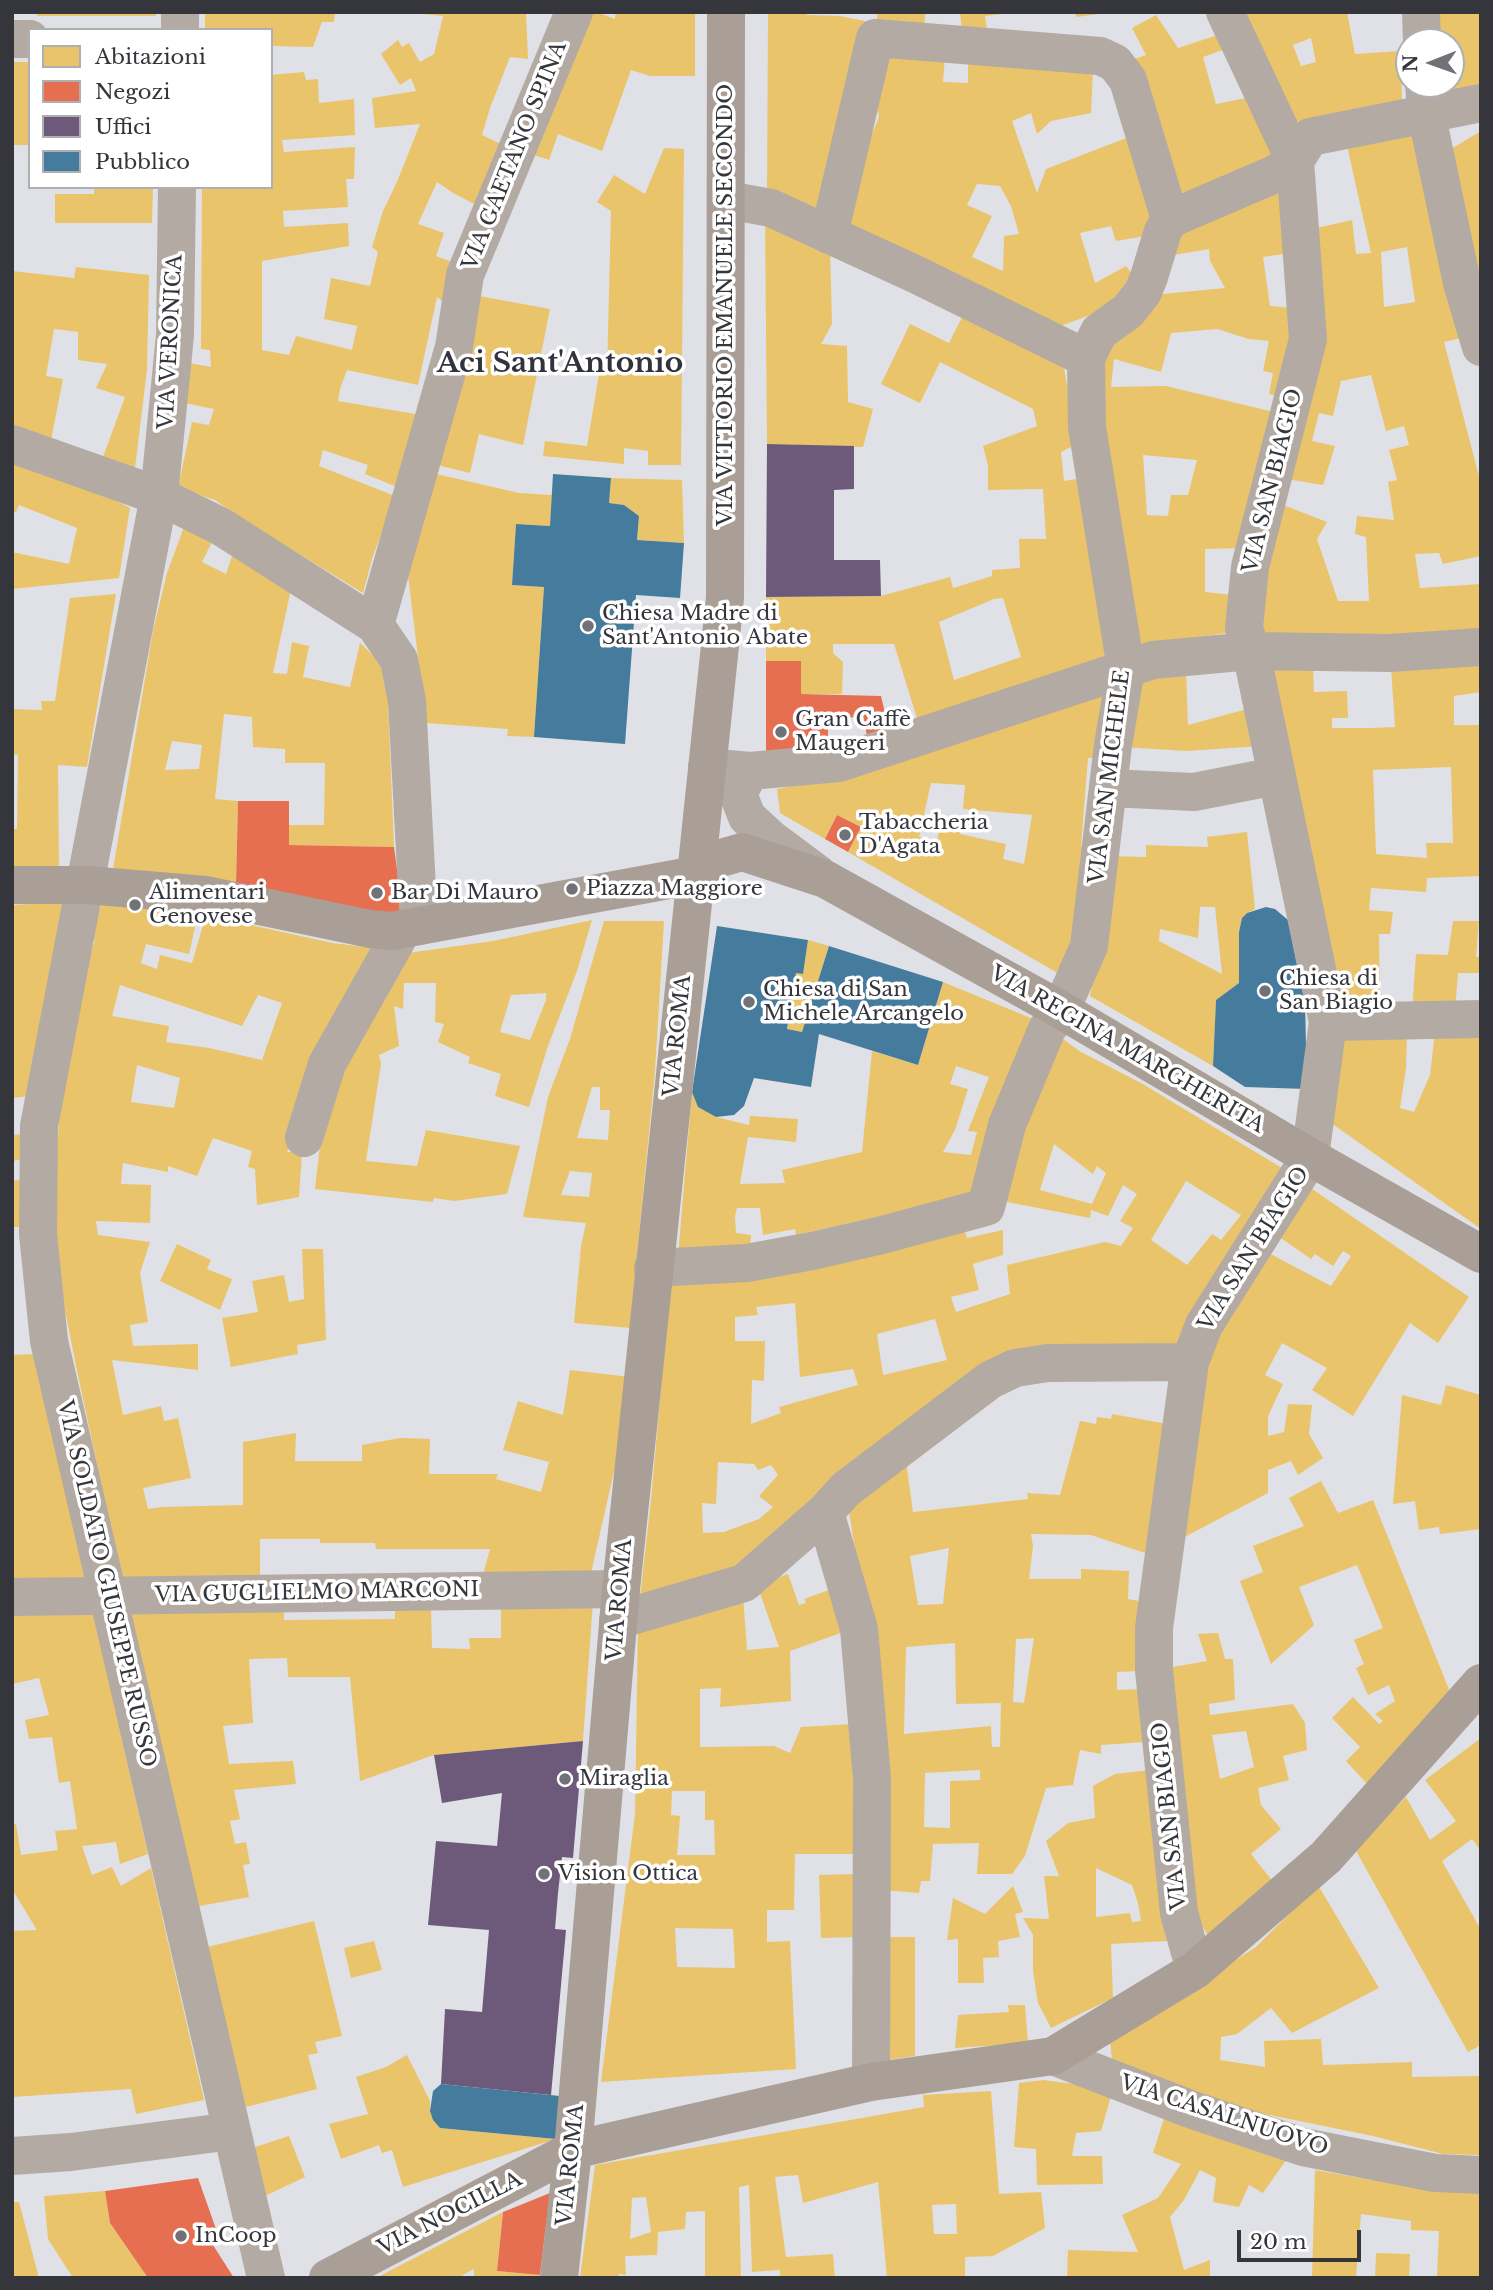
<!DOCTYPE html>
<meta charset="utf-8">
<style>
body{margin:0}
#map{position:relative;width:1493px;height:2290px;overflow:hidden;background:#e0e1e6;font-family:"Libre Baskerville",serif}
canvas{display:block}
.frame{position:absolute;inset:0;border:14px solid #35363b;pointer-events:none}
.legend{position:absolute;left:28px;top:28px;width:245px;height:161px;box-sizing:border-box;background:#fff;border:2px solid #aeafb1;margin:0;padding:9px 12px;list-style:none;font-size:21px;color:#35363b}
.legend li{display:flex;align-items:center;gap:14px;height:35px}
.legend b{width:35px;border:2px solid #aeafb1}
.north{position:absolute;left:1395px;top:28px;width:70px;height:70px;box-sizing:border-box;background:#fff;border:2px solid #aeafb1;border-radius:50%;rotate:269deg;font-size:19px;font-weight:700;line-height:28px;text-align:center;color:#35363b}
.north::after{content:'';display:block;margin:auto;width:24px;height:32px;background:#717277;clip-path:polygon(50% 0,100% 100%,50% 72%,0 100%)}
.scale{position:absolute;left:1237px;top:2230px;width:124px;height:32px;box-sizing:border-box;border:4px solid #35363b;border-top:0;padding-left:9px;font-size:21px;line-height:24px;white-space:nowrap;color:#35363b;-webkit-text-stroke:5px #fff;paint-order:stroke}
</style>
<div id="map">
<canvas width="1493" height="2290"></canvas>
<div class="frame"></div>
<ul class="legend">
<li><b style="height:19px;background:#e9c46a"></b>Abitazioni</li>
<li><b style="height:19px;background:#e76f51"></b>Negozi</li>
<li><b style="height:19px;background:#6d597a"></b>Uffici</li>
<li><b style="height:19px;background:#457b9d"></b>Pubblico</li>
</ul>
<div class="north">N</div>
<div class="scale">20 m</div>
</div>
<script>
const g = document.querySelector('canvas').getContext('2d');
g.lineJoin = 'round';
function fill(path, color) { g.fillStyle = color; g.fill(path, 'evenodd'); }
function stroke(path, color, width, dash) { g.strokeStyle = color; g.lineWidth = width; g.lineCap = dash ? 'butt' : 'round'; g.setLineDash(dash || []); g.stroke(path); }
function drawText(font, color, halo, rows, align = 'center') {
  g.font = font + ' "Libre Baskerville",serif'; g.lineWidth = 7; g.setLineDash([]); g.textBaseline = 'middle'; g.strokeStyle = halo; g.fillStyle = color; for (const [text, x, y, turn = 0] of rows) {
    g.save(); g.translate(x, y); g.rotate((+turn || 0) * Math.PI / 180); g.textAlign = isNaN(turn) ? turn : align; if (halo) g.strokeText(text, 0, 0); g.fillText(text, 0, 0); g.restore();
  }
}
fill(new Path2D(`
 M37,12H156V16H37Z
 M205,12H335L334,22H322L313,47L271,46V30H205Z
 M423,12H526L528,59L510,57L490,108L482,135L507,147L478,206L453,193L437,182L418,224L444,233L436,256L457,264L443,302L437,297L418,385L347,370L340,389L338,401L427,416L397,487L365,474L368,465L323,450L319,466L395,496L372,559L363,593L245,521L215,500L178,488L192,422L209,425L214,409L185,403L189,363L211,367L210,350L201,349L202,187H271V75L304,72L306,80L318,79L319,103L354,99L355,135L282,140L284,152L355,147L354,179H346L348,207L283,211L284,227L348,223L349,246L262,261V350L289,355L296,336L352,350L357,326L324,319L331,278L370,286L378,252L372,247L383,211L397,182L420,124L375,128L372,98L416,91L411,78L400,85L381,54L398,40L402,47L409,43L420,62L434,54L443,16L423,14Z
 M589,12H597L615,19L616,12H695V76H650L631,70L602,151L558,134L549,160L531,154Z
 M768,12H807V15L840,16L865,21L824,218L767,193Z
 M877,12H925L924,34L877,27Z
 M960,12H1001V14L985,16L989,41L963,39Z
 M1075,12H1099V14L1076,17Z
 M1237,12H1347L1355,54L1401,51L1402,103L1287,123ZM1311,38L1316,62L1301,66L1293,45Z
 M1439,12H1481V91L1442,98V84H1451V42H1440Z
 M1156,15L1178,48L1227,32L1234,46L1203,57L1216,104L1251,97L1275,160L1173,196L1132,60L1146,55L1132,28Z
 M880,48L945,56L943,82L968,83V58L1093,68L1091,113L1051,121L1037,134L1031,113L1012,121L1037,193L1046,169L1134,135L1154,210L1152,235L1116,241L1111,226L1080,233L1095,283L1126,266L1136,279L1121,304L1055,328L843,228L851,185L879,117L874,89ZM977,184L1000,186L1011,206L1019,234L1004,236L1003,271L972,257L992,216L967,205Z
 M12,62H30V145H12Z
 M1410,127L1466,337L1444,342L1481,484V556L1443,564L1439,553L1415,554L1420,588L1481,584V635L1258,639L1278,503L1327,522L1317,539L1338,601H1369L1366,537L1355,534L1357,516L1394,520L1388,482L1397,480L1389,450L1409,445L1404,426L1386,431L1371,375L1341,381L1333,416L1319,413L1312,441L1335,446L1323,485L1286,479L1312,229L1352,220L1356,254L1371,253L1346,141ZM1407,247L1415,302L1384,307L1381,252Z
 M1481,131V270L1471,272L1451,149Z
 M664,148L684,149L681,465H648V451L624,448V464L543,456L545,441L587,446L599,374L607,373L611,211L597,202L614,175L645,194Z
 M94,187H153L152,223H55V194H94Z
 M1281,191L1290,253L1263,257L1270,306L1293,308L1282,397L1269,394L1273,373L1263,371L1269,341L1249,339L1217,329L1171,333L1161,372L1114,359L1111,387L1166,386L1278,413L1245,548L1205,549V592L1232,595L1227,633L1134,646L1096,387L1099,354L1152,295L1225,288L1210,261L1209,249L1168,256L1184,227ZM1143,455L1197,460L1188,495H1171L1168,516L1147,515Z
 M765,216L830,248L832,324L821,344L847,346L848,402L873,409L863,447L767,444Z
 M76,267L149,275L147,370L135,468L103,457L125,397L96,388L107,364L78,360V332L54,329L46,376L63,379L51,440L12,427V271L74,278Z
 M479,296L550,309L523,445L479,434L470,473L437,465Z
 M964,313L1063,362L1077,444L1061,452L1064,481L1082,478L1113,663L919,725L894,644H833V653L843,662L842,694H801V661H766V597L881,596L950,577L953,588L992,576V570L1020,568L1019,539H1046L1043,489L988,490V466L983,446L1037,426L1033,409L940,362L920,403L881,384L910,324L949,343ZM1003,598L1021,657L954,680L939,622L994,599Z
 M12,464L112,498L130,508L119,578L12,589V552L69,564L77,528L19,505L16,512L12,511Z
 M432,473L519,493L552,495L550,526L516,524L512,585L544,587L534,737L507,736L508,729L426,723L407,567Z
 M611,478L682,480L684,543L637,540L639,516L624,505L609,503Z
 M184,527L213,540L202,562L226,574L235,547L291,589L273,673L287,674L292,642L309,646L303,677L350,687L360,643L374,656L387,677L394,847L289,845V825H324L325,763H285V749L253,747L252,717L224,714L215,799L238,801L236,885L113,869L153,631L167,573ZM172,741L202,745L199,769L165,770Z
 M116,594L87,767L58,765L59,867H12V829H17L18,755L12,754V709L42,710L41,701H55L70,598Z
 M1481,659V692L1454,696V725H1481V876L1427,878L1426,892L1371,888L1369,910L1393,912L1390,934H1379L1380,1010L1346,1011L1310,891L1271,670L1313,667L1314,692L1347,691L1348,718H1332V728H1372L1395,727L1391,668ZM1451,767L1453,843H1426L1427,858L1376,854L1373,770Z
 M1186,670L1188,725L1251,708L1260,746L1187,751L1121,747L1133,680Z
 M1110,687L1105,757L1088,758L1081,846L1092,847L1081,920L1061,975L848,852L861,827L837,815L825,839L780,813L777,789L817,781ZM931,783L965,785L963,809L1032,815L1024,864L1003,859L1006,844L960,834L962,825L942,821L934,851L923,848L925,839L919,837Z
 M1247,832L1255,909L1247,913L1242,918L1239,932V983L1216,1000L1213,1066L1090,996L1104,912L1108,856L1146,857V845L1208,847L1207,837ZM1200,907H1215L1222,974L1159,941L1160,929L1198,938Z
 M66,902L30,1096L12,1098V905Z
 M102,902L198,914L189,954L146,944L141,963L157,969L160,955L192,963L206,915L332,943L382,949L287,1152H302L299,1197L257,1205L255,1169L248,1167L252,1151L213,1138L197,1176L168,1166V1172L123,1163L121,1184L151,1185L150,1223L96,1221L98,1235L150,1242L140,1273L148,1322L130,1325L133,1346L198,1344V1370L112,1360L123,1415L161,1406L164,1421L178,1418L191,1478L143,1488L148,1509L162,1507L243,1505V1442L296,1433L295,1461H362V1445L400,1438L430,1439L429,1474H498L496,1479L541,1492L549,1462L503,1450L518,1401L563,1415L570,1370L630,1377V1401L591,1573L482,1578L490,1549H376L375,1543H320V1539H260V1581L122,1580L76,1366L58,1274L55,1182L59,1121L83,976L95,940L90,939ZM120,985L242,1026L258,995L282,1003L262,1060L209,1048L166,1042L169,1026L112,1016ZM137,1065L180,1078L174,1108L131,1102Z
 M592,920L577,971L548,1046L529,1107L495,1096L501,1074L468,1063L470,1057L438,1042L444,1024L435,1022L436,983H404L403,1009L394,1006L399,1046L379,1055L381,1064L366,1161L417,1166L426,1130L520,1146L507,1194L454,1201L434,1198L433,1202L315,1189L325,1100L401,954L493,941ZM546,993V1000L530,1040L500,1032L511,995Z
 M604,921H664L655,1071L630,1328L574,1323L581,1246L586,1223L523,1217L548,1097L570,1039ZM592,1087H600V1110H610L608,1140L577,1138ZM570,1171L592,1173L589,1197L561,1195Z
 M1453,921H1479L1476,957H1481V973H1458L1455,1012H1412L1416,954L1448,955Z
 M808,940L829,946L802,1032L787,1029L796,973L803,974Z
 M943,982L1038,1021L981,1194L796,1235L795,1229L763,1235L760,1208H737L735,1216L736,1233L751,1235L750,1248L678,1256L692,1092L698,1107L716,1117L749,1125L750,1116L798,1119L796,1142L748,1137L740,1184L785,1183L782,1170L862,1152L872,1051L918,1065ZM956,1066L989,1077L968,1131L977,1132L971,1155L943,1152L955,1130L968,1089L950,1084Z
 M1343,1029L1407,1032L1406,1068L1400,1108L1414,1112L1430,1075L1435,1032L1481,1030V1229L1331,1123Z
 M1053,1032L1081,1052L1141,1083L1292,1174L1184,1347L1044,1346L744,1572L639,1606L651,1500L671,1276L964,1227L967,1238L1003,1230V1255L973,1264L979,1290L951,1297L956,1312L1010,1294L1007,1265L1105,1242L1121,1246L1133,1228L1120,1221L1137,1194L1123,1185L1108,1216L1091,1210L1090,1218L1002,1201ZM1054,1144L1093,1174L1097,1166L1106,1173L1092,1204L1040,1190ZM1186,1181L1241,1215L1221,1240L1212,1234L1187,1265L1151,1240ZM795,1303L800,1377L853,1369L858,1385L779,1407L781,1413L751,1424L752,1380L764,1381L765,1341H735V1317L758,1315L756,1307ZM935,1319L947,1360L883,1375L877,1334ZM718,1462L754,1464L758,1470L771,1465L778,1475L759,1496L773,1507L759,1519L724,1532L703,1533L702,1503L716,1504Z
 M25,1134V1159L12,1161V1135Z
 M24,1179V1227H12V1181Z
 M1305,1184L1469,1297L1438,1343L1410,1323L1353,1416L1312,1390L1327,1368L1282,1343L1265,1375L1283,1384L1268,1416V1436L1284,1432L1288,1404L1312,1405L1309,1434L1323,1458L1298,1475L1291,1461L1268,1470V1493L1179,1540L1204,1352L1265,1251L1331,1286L1351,1256L1343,1251L1333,1266L1315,1254L1311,1259L1275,1234Z
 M177,1244L211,1260L207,1269L232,1279L220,1310L160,1281Z
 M302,1249H323L326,1340L297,1345L298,1354L231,1367L222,1318L258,1312L252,1281L284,1275L289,1302L304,1299Z
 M37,1354L92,1580H12V1355Z
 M1446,1385L1481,1395V1529L1440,1534L1439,1527L1419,1530L1415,1501L1393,1504L1402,1395L1441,1405Z
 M1112,1414L1168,1424L1145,1553L1091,1535L1031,1534L1033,1546L1029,1579H1081V1569L1129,1571L1128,1599L1139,1601L1138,1671L1117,1672V1690L1141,1689L1145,1742L1101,1745V1754L1080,1750L1073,1785L1046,1788L1025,1856L1012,1874H977L979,1843L933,1844L930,1881H921L919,1893L882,1890L871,1650L847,1499L906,1461L913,1512L1028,1499L1027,1493L1060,1495L1080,1421L1096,1424L1097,1417L1111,1419ZM949,1548L943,1604L918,1605L910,1556ZM1034,1638L1024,1703L1013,1702L1016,1639ZM955,1643L956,1704L1001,1703L1000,1747H992L991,1726L904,1734L906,1647ZM980,1770V1780L950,1781V1828L924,1827L925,1773Z
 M1321,1481L1338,1513L1373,1500L1452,1697L1370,1787L1346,1761L1360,1747L1332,1718L1353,1697L1379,1724L1383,1721L1375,1714L1395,1701L1389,1685L1368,1695L1356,1668L1364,1664L1354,1640L1383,1628L1357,1565L1299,1587L1314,1625L1271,1664L1240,1581L1263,1572L1253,1546L1304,1526L1289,1498Z
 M788,1574L799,1605L806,1603L804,1599L835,1588L849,1630L790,1651L791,1701L720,1707L721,1688L700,1689V1747L774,1746L790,1753L801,1727L852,1724L854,1854H795L794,1910H767V1942L790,1941L796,2069L601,2082L635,1814L638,1623L743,1594L747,1650L779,1647L757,1585ZM672,1791H705V1820H714L715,1855H677L680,1816L671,1815ZM675,1928L733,1929L735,1968L677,1967Z
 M593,1601L583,1741L434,1755L360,1781L350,1677H288L287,1658L249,1659L253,1723L223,1726L229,1764L293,1761L296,1784L234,1790L240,1819L230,1821L235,1844L246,1842L250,1864L243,1865L249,1897L194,1907L129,1608L284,1609V1620L395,1619V1608L431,1609L432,1648L470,1649L469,1638H501V1608Z
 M12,1612H93L148,1854L120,1864L116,1842L82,1846L92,1875L112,1867L121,1886L151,1868L204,2100L136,2114L131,2089L12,2097V1931L37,1930L12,1889V1824H16L21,1855L58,1850L55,1831L77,1829L70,1781L59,1783L52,1737L29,1739L25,1720L49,1715L39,1678L12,1684Z
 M1218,1633L1225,1659H1233L1235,1700L1209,1704L1210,1715L1293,1704L1305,1723L1307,1750L1283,1756L1289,1780L1258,1788L1261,1805L1281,1829L1251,1854L1274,1883L1210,1939L1194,1912L1167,1668L1207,1661L1198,1634ZM1246,1731L1254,1767L1220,1779L1212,1735Z
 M1481,1738V1851L1472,1839L1442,1861L1481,1930V2045L1468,2052L1355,1849L1406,1797L1430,1840L1456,1821L1425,1780Z
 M1151,1770L1167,1941L1111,1944L1113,1998L1051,2028L1038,2003L1033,1971V1935L1023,1918L1049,1919L1044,1876H1059L1046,1841L1068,1823L1095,1818L1093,1786L1115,1774ZM1096,1868L1132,1885L1138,1903L1141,1921L1132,1922L1130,1913L1096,1917Z
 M854,1874L856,1937L821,1938L819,1875Z
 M1318,1885L1379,1988L1292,2033L1271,2008L1237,2034L1221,2037L1220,2060L1265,2067L1264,2041L1321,2039L1323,2065L1412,2062V2077L1481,2076V2155L1443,2154L1373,2136L1250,2111L1113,2067L1110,2042L1256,1947Z
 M1013,1886L1023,1912L1015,1914L1020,1937L998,1941L999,1957L983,1958L984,1983H958V1939L947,1940L953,1898L985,1914Z
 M314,1921L342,2036L315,2042L318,2053L308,2055L317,2089L242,2108L203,1948Z
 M882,1937H915V2056L882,2061Z
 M374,1941L382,1970L351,1978L344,1948Z
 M1008,2005H1025L1028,2043L955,2048L958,2015L1009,2012Z
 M407,2055L430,2101V2111L433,2120L440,2128L556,2139L403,2187L392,2150L382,2153L379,2145L341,2159L329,2124L368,2114L356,2077L386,2067Z
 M1043,2080L1113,2089L1101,2131L1076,2133L1072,2156H1102L1103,2184L1037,2185L1036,2149L1014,2147L1019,2083Z
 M991,2091L999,2194L1041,2192L1045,2228L993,2256L965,2257V2278H887L878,2182L803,2203L798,2175L775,2177L786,2257L833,2254L835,2278H780V2270L752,2272L749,2185L739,2187L741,2278H705V2211L686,2212L685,2229L658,2232L657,2255L625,2256L626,2275L619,2274V2278H580L595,2165L924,2107L923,2095ZM646,2197L651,2232L630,2239L632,2198ZM956,2204L957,2234H934L932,2205Z
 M1166,2112L1286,2160L1263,2193L1249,2185L1239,2207L1213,2202L1216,2178L1200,2170L1184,2200L1170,2217L1184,2270L1210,2260V2278H1067L1068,2250L1138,2252L1122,2215L1158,2198L1181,2164L1153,2153Z
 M289,2136L305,2177L265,2196L255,2147Z
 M1315,2170L1413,2187L1481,2193V2278H1437L1439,2231L1411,2230V2221L1361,2214L1356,2278H1312Z
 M105,2191L110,2223L148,2278H73L48,2239L44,2196Z
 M12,2202H19L39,2278H12Z
 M503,2212L497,2271L540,2275V2278H474V2269L457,2278H376Z
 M1376,2253L1410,2254L1409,2278H1375Z`), '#e9c46a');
fill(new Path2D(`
 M766,661H801V694L881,696L890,734L868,741L863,715L828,723V754H766Z
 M238,801H289V845L394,847L404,920L236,885Z
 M837,815L861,827L848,852L825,839Z
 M198,2178L216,2229L206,2234L234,2278H148L110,2223L105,2191Z
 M550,2193L540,2275L497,2271L503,2212Z`), '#e76f51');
fill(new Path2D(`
 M767,444L854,446V489L834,490V560H880L881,596L766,597Z
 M583,1741L573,1858L562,1857L558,1893L555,1929L566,1930L551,2095L441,2084L445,2009L482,2012L489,1930L428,1925L436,1841L497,1846L502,1793L442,1803L434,1755Z`), '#6d597a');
fill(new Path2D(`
 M553,474L611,478L609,503L624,505L639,516L637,540L684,543L680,598L636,595L625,744L534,737L544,587L512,585L516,524L550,526Z
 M1266,907L1275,909L1288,920L1305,1003L1307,1089L1245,1087L1213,1066L1216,1000L1239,983V932L1242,918L1247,913Z
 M717,926L808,940L803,974L796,973L787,1029L802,1032L829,946L943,982L918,1065L819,1034L811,1087L754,1078L744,1106L734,1115L716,1117L698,1107L692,1092Z
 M441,2084L560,2096L556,2139L440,2128L433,2120L430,2111L433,2091Z`), '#457b9d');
stroke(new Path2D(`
 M1421,12L1422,42
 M180,30V12
 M12,39H30
 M1424,84L1426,112L1462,283L1481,347
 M177,187L175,335L159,496L39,1126L38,1234L49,1341L266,2278
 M727,200L771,208L915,274L1086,358
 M829,235L875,38L1100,56L1115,63L1128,80L1170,219
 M12,444L159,496L220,526L375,625L399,660L407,701L419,926
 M375,625L454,347L465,275L574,12
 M707,767L750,771L839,763L1153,660L1251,651L1390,653L1481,647
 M750,771L738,794L747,817L771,839L818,874
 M1108,788L1194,792L1276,776
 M1328,1022L1481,1019
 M304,1138L327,1064L403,929
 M653,1268L747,1263L812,1251L882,1235L986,1207L1007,1125L1047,1029L1061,1010L1089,946L1113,745L1126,669L1087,427L1086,358L1099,332L1128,311L1143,292L1149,277L1163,231L1170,219L1275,174L1295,161L1310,137L1481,103
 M825,1512L859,1629L872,1779L871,2082
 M12,1597L621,1589
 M618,1620L744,1583L825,1512L846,1489L990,1380L1015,1368L1048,1363L1190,1362
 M1195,1970L1179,1913L1154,1670V1628L1190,1362L1204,1325L1310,1157L1328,1022L1251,651L1244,628L1250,567L1308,339L1295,161L1225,12
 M1053,2056L1190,2109L1303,2147L1435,2173L1481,2175
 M12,2156L71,2152L232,2131`), '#b3aaa4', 38);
stroke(new Path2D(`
 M12,885H87L206,895L370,929L392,931L696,875L714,860L742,852L825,879L1061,1010L1310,1157L1481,1254
 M328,2278L573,2150L871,2082L1053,2056L1195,1970L1326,1857L1481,1683
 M559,2278L573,2150L621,1589L725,598L726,12`), '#aa9f97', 38);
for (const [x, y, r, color] of [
 [588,626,7,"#717277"],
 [781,732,7,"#717277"],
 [845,835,7,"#717277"],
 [572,889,7,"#717277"],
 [377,893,7,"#717277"],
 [135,905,7,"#717277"],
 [1265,991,7,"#717277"],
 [749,1002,7,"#717277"],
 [565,1779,7,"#717277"],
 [544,1874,7,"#717277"],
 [181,2236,7,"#717277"]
]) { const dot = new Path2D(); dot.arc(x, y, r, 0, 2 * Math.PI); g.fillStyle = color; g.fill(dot); stroke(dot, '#fff', 2.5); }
drawText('21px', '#35363b', '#fff', [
 ["VIA GAETANO SPINA",515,156,-68],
 ["VIA VITTORIO EMANUELE SECONDO",726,305,-90],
 ["VIA VERONICA",171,342,-87],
 ["VIA SAN BIAGIO",1273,481,-76],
 ["VIA SAN MICHELE",1110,777,-83],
 ["VIA ROMA",678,1036,-84],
 ["VIA REGINA MARGHERITA",1127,1050,30],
 ["VIA SAN BIAGIO",1254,1249,-58],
 ["VIA SOLDATO GIUSEPPE RUSSO",106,1584,77],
 ["VIA GUGLIELMO MARCONI",317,1593,-1],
 ["VIA ROMA",620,1600,-85],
 ["VIA SAN BIAGIO",1170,1816,-96],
 ["VIA CASALNUOVO",1224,2116,18],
 ["VIA ROMA",571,2165,-84],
 ["VIA NOCILLA",450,2214,-27]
]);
drawText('21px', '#35363b', '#fff', [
 ["Chiesa Madre di",602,614],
 ["Sant'Antonio Abate",602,638],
 ["Gran Caffè",795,720],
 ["Maugeri",795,744],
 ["Tabaccheria",859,823],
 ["D'Agata",859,847],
 ["Piazza Maggiore",586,889],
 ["Alimentari",149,893],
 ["Genovese",149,917],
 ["Bar Di Mauro",391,893],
 ["Chiesa di",1279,979],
 ["San Biagio",1279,1003],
 ["Chiesa di San",763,990],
 ["Michele Arcangelo",763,1014],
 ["Miraglia",579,1779],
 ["Vision Ottica",558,1874],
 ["InCoop",195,2236]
], 'left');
drawText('bold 28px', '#31333d', '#fff', [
 ["Aci Sant'Antonio",560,364]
]);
</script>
